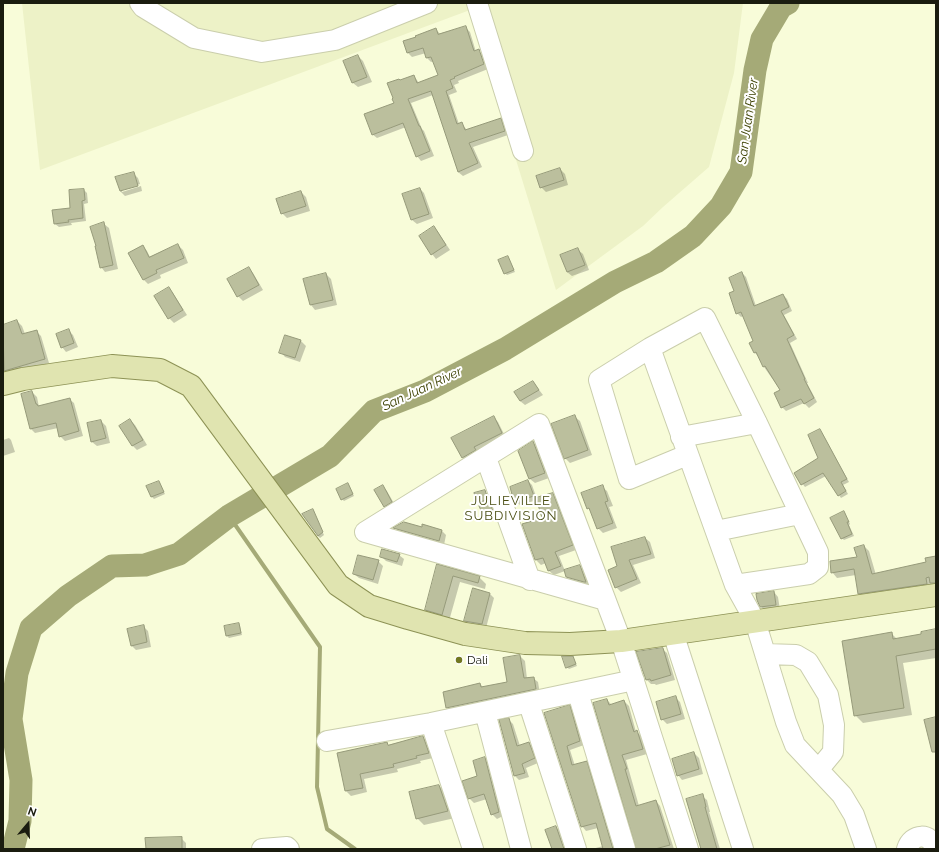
<!DOCTYPE html>
<style>
body{margin:0}
#map{position:relative;width:939px;height:852px;overflow:hidden;background:#f8fcd9;font-family:Raleway,sans-serif}
canvas{display:block}
.frame{position:absolute;inset:0;border:4px solid #1a1c0f;pointer-events:none}
.north{position:absolute;left:8px;top:804px;width:40px;height:40px;-webkit-text-stroke:3px #fff;paint-order:stroke;rotate:19deg;font-size:11px;font-weight:700;line-height:16px;text-align:center;color:#1a1c0f}
.north::after{content:'';display:block;margin:auto;width:14px;height:18px;background:#1a1c0f;clip-path:polygon(50% 0,100% 100%,50% 72%,0 100%)}
</style>
<div id="map">
<canvas width="939" height="852"></canvas>
<div class="frame"></div>
<div class="north">N</div>
</div>
<script>
const g = document.querySelector('canvas').getContext('2d');
g.lineJoin = 'round';
function fill(path, color) { g.fillStyle = color; g.fill(path, 'evenodd'); }
function stroke(path, color, width, dash) { g.strokeStyle = color; g.lineWidth = width; g.lineCap = dash ? 'butt' : 'round'; g.setLineDash(dash || []); g.stroke(path); }
function drawText(font, color, halo, rows, align = 'center') {
  g.font = font + ' Raleway,sans-serif'; g.lineWidth = 4; g.setLineDash([]); g.textBaseline = 'middle'; g.strokeStyle = halo; g.fillStyle = color; for (const [text, x, y, turn = 0] of rows) {
    g.save(); g.translate(x, y); g.rotate((+turn || 0) * Math.PI / 180); g.textAlign = isNaN(turn) ? turn : align; if (halo) g.strokeText(text, 0, 0); g.fillText(text, 0, 0); g.restore();
  }
}
fill(new Path2D(`
 M22,3H743L734,73L709,167L663,207L643,226L556,290L470,10L40,170Z`), '#edf2c7');
fill(new Path2D(`
 M466,28L470,32L476,52L478,51L483,55L488,69L458,81L459,83L454,85L457,92L449,95L459,124H462L467,130L500,119L505,123L508,135L473,147L482,167L463,176L458,172L433,95L411,103L422,129L424,131L434,156L421,161L417,156L406,127L377,138L372,134L395,104L401,81L414,76L419,83L439,75L434,61L431,62L427,58L426,53L412,57L408,53L404,41L417,38L436,29L440,34Z
 M358,56L363,61L372,82L358,87L353,83L344,61Z
 M560,169L565,174L568,185L546,192L541,187Z
 M133,173L138,178L140,184L122,190V192L141,186L142,191L125,196L120,191Z
 M420,189L424,193L433,218L417,224L412,220Z
 M84,190L87,193L88,203L84,204L86,221L71,223L72,225L59,227L55,224L53,211L72,208Z
 M301,192L306,197L310,211L287,218L282,213Z
 M104,224L109,228L118,269L105,272L101,267Z
 M434,228L438,232L450,250L436,259L432,254Z
 M178,245L183,250L188,263L160,275L161,278L148,284L144,280L143,246L147,251L150,257Z
 M578,250L583,254L589,270L572,276L567,272Z
 M508,257L515,272L507,275L505,273Z
 M248,268L253,273L263,290L243,301L238,296L229,279Z
 M742,273L746,277L756,306L783,295L787,299L792,311L784,315L797,339L790,343L808,383H807L817,402L809,408L804,403L786,411L782,407L781,391L764,367L759,357L755,353L750,343L755,341L743,316L741,317L737,313L736,292Z
 M326,274L331,279L337,305L315,310L311,305L305,279Z
 M169,289L173,293L187,315L174,323L169,318L156,297Z
 M17,321L22,326L25,334L36,331L41,336L49,363L9,375L5,370L3,367V326Z
 M68,330L73,335L78,347L66,352L62,347Z
 M286,336L301,341L306,346L300,362L285,357L281,352Z
 M533,382L543,395L525,405L520,401Z
 M32,392L37,397L39,407L69,399L74,403L83,436L65,441L60,436L58,428L35,433L31,429Z
 M575,417L580,421L592,455L570,463L565,458Z
 M494,418L498,422L506,438L467,462L463,457Z
 M130,420L135,425L147,445L137,450L132,445Z
 M101,421L106,426L110,443L97,446L92,442Z
 M822,433L849,482L843,485L848,494L841,498L826,476L805,487L795,474L819,458Z
 M9,438L11,440L15,452L3,456V440Z
 M533,442L538,447L549,478L535,483L530,479L524,461Z
 M528,481L532,485L537,499L553,494L557,499L576,550L559,556L565,571L580,566L584,570L590,586L572,582L567,577L565,571L554,575L549,571L546,563L541,565L536,560L524,525L543,518L537,500L520,505L516,502L511,488Z
 M159,482L165,494L154,499L152,497Z
 M349,486L354,496L344,501L342,499Z
 M382,486L387,491L396,507L389,511L385,506Z
 M602,487L607,491L613,506L609,507L617,528L603,533L598,528L592,513L588,508Z
 M485,491L490,501L488,502L491,505L494,513L486,516L484,514L482,506L479,502Z
 M313,511L324,535L320,538L318,536Z
 M844,512L850,524L849,525L854,536L844,540L842,538Z
 M395,528H422L442,531L446,535L444,545L399,532Z
 M645,538L650,542L655,558L633,565L641,583L621,592L616,587L619,567Z
 M864,546L869,551L876,575L927,562L936,557V589L864,599L858,593L856,575L837,578L832,572L858,558Z
 M399,555L404,559L402,566L386,561L381,556Z
 M378,561L383,566L378,584L359,578L354,574Z
 M438,566L479,577L486,584L485,589L460,582L449,621L433,616L426,610Z
 M774,592L778,597L780,610L766,611L761,607Z
 M490,594L494,598L486,628L470,625L465,621Z
 M238,624L240,626L242,635L229,638L227,636Z
 M143,626L148,631L151,647L136,650L131,645Z
 M936,630V658L903,663L912,715L863,723L855,715L892,634L897,639L922,634Z
 M662,649L667,653L675,680L656,685L655,684H651L646,679Z
 M520,656L525,661L527,679L533,678L538,682L540,694L451,712L447,708L480,684L483,687L508,683Z
 M573,657L577,666L569,669L567,667Z
 M676,698L680,702L685,719L667,724L662,719Z
 M607,700L612,705L624,701L629,706L636,732L642,736L647,754L626,760L639,806L656,801L660,806L674,849H637Z
 M569,706L574,711L584,745L570,750L575,766L586,762L591,767L615,849H592L603,846L598,828L586,831L582,826L545,714Z
 M508,719L513,724L520,746L529,743L534,748L538,763L526,768L529,777L519,780L515,776L500,721Z
 M423,737L428,742L433,758L420,761L421,763L397,769L398,772L364,779L367,792L351,796L346,791L338,753L386,743L389,746Z
 M694,753L699,758L703,774L682,780L678,775Z
 M485,758L489,763L503,816L497,819L492,814L487,799L474,803L469,798L479,777Z
 M439,786L447,793L455,818L424,825L417,818Z
 M702,796L707,800L710,812H709L720,849H702Z
 M556,827L560,831L566,849H553Z
 M181,838L186,843V849H147Z`), '#0003');
stroke(new Path2D(`
 M229,516L320,647L317,787L327,829L355,849`), '#a5aa77', 4);
stroke(new Path2D(`
 M13,849L20,821L21,780L11,719L17,673L31,628L68,596L112,566L145,565L179,554L229,516L330,456L374,411L425,391L505,349L615,282L656,262L693,236L721,206L741,172L755,70L762,39L781,7L788,3`), '#a5aa77', 23);
const building = new Path2D(`
 M466,26L474,51L479,49L484,64L454,77L455,78L450,80L453,88L446,91L457,124L462,122L465,130L501,118L505,131L469,143L478,163L458,172L431,91L408,99L419,126H420L430,151L416,157L403,123L372,135L364,114L394,103L392,99L393,98L387,83L399,79L400,80L414,75L417,83L438,75L431,57L426,58L423,48L407,53L403,41L416,37L415,36L436,28L438,34Z
 M358,55L367,77L352,83L343,61Z
 M560,168L564,180L540,188L536,176Z
 M134,172L138,186L120,191L115,177Z
 M420,188L429,214L411,220L402,194Z
 M84,189L85,200L82,201L83,218L68,220L69,222L54,224L52,210L70,208L69,190Z
 M301,191L306,206L281,214L276,199Z
 M104,222L113,265L100,268L95,246H96L90,227Z
 M434,226L446,245L431,255L419,236Z
 M178,244L184,258L156,270L157,273L143,280L128,253L143,245L149,257Z
 M578,248L585,265L567,272L560,255Z
 M508,256L514,270L504,274L498,260Z
 M249,267L259,285L237,297L227,279Z
 M742,272L754,306L783,294L789,307L781,311L794,335L787,339L805,379H804L814,398L804,404L801,399L781,408L774,393L780,390L765,366L763,367L756,352L754,353L749,343L753,341L741,312L736,314L729,293L734,291L729,278Z
 M326,273L333,300L310,305L303,279Z
 M169,287L183,310L168,319L154,296Z
 M17,320L22,334L37,330L45,359L4,371L3,325Z
 M69,329L74,343L61,348L56,334Z
 M285,335L301,340L295,358L279,353Z
 M533,381L539,390L520,401L514,392Z
 M32,391L36,404H37L38,406L70,398L79,431L59,437L56,423L30,429L21,394Z
 M575,415L588,450L564,459L551,424Z
 M494,416L502,433L474,447L476,450L462,458L451,438Z
 M130,419L143,440L132,446L119,426Z
 M101,420L106,438L91,442L87,423Z
 M820,429L847,479L841,482L846,491L838,496L823,473L801,485L794,473L818,458L808,435Z
 M533,441L545,473L529,479L518,451Z
 M528,480L534,496L514,502L510,487Z
 M159,481L164,492L151,497L146,486Z
 M348,483L353,494L341,500L336,489Z
 M383,485L392,502L384,507L374,490Z
 M603,485L608,501L605,502L613,523L597,529L589,508L587,509L581,493Z
 M485,490L488,499L478,503L474,493Z
 M553,493L573,545L555,552L561,566L548,571L543,558L535,560L522,524L542,518L536,498Z
 M490,502L493,511L483,515L479,506Z
 M313,509L323,532L318,536L302,514Z
 M844,511L849,522H847L852,534L841,539L830,518Z
 M404,522L422,527V524L442,530L439,541L393,528Z
 M645,537L651,554L629,560L637,579L615,588L608,570L617,566L611,547Z
 M864,545L872,574L926,562L925,558L936,556V583H930L929,577L926,578L927,584L858,594L854,569L831,573L830,561L857,557L854,548Z
 M382,549L400,554L397,562L380,557Z
 M358,555L379,560L373,580L353,574Z
 M437,564L480,576L478,583L453,576L442,615L425,610Z
 M580,565L586,582H584L566,577L564,570Z
 M473,588L490,593L482,624L464,621Z
 M774,591L776,605L760,607L757,600L756,594Z
 M239,623L241,633L226,636L224,626Z
 M144,625L147,642L131,646L127,629Z
 M936,629V649L896,656L904,708L854,716L842,641L892,632L893,639L921,634V632Z
 M663,648L671,675L651,681L650,679L646,680L636,652Z
 M520,655L524,678L534,677L536,689L446,708L443,692L480,683L481,687L507,682L503,658Z
 M562,656H573L576,664L566,668Z
 M676,696L681,714L661,720L656,702Z
 M607,699L609,705L624,700L634,732L637,730L643,749L622,755L627,769H625L636,806L656,800L670,845L655,849H636L593,703Z
 M570,705L580,741L567,746L572,765L587,761L613,849H603L596,823L581,827L544,713Z
 M936,717V752H932L924,720Z
 M509,718L517,746L529,742L535,758L522,764L525,773L514,776L499,720Z
 M423,736L429,753L416,756L417,758L393,764L394,767L360,774L363,788L345,791L337,753L387,742L388,745Z
 M694,752L699,769L677,776L672,759Z
 M485,757L499,812L491,815L484,794L468,799L462,781L477,776L473,761Z
 M439,785L448,811L416,819L409,792Z
 M703,794L706,807H705L717,849H701L686,799Z
 M556,826L564,849H552L545,830Z
 M182,837V849H146L145,838Z`);
fill(building, '#bbbf9d');
stroke(building, '#969a7a', 1);
const minor = new Path2D(`
 M140,3L143,7L194,38L262,52L335,40L427,3
 M477,3L523,151
 M650,348L735,585L755,621L786,722L795,745L842,795L854,815L866,849
 M681,437L757,423
 M687,455L629,479L599,380L650,348L705,318L757,423L818,552V567L809,574L735,585
 M486,458L530,580
 M716,531L800,514
 M605,600L365,532L539,424L621,641L688,849
 M673,633L743,849
 M765,654L796,655L808,662L828,695L834,725L833,752L819,769
 M578,693L625,849
 M529,704L576,849
 M485,712L521,849
 M431,723L473,849
 M327,741L431,723L634,680
 M262,849L287,847L289,849
 M907,849C912,833 931,832 935,849`);
const major = new Path2D(`
 M3,384L23,379L112,366L160,370L191,386L338,585L369,606L408,618L465,634L525,643L570,644L621,641L936,595`);
stroke(minor, '#caceac', 22);
stroke(major, '#8d9255', 24);
stroke(minor, '#fff', 20);
stroke(major, '#e0e4b0', 22);
for (const [x, y, r, color] of [
 [459,660,4,"#717720"]
]) { const dot = new Path2D(); dot.arc(x, y, r, 0, 2 * Math.PI); g.fillStyle = color; g.fill(dot); stroke(dot, '#fff', 1.5); }
drawText('12px', '#1a1c0f', '#fff', [
 ["Dali",467,660]
], 'left');
drawText('italic 13px', '#3c4000', '#fff', [
 ["San Juan River",748,121,-82],
 ["San Juan River",422,389,-25]
]);
g.letterSpacing = '1px';
drawText('13px', '#494d11', '#fff', [
 ["JULIEVILLE",511,501],
 ["SUBDIVISION",511,516]
]);
g.letterSpacing = '0px';
</script>
